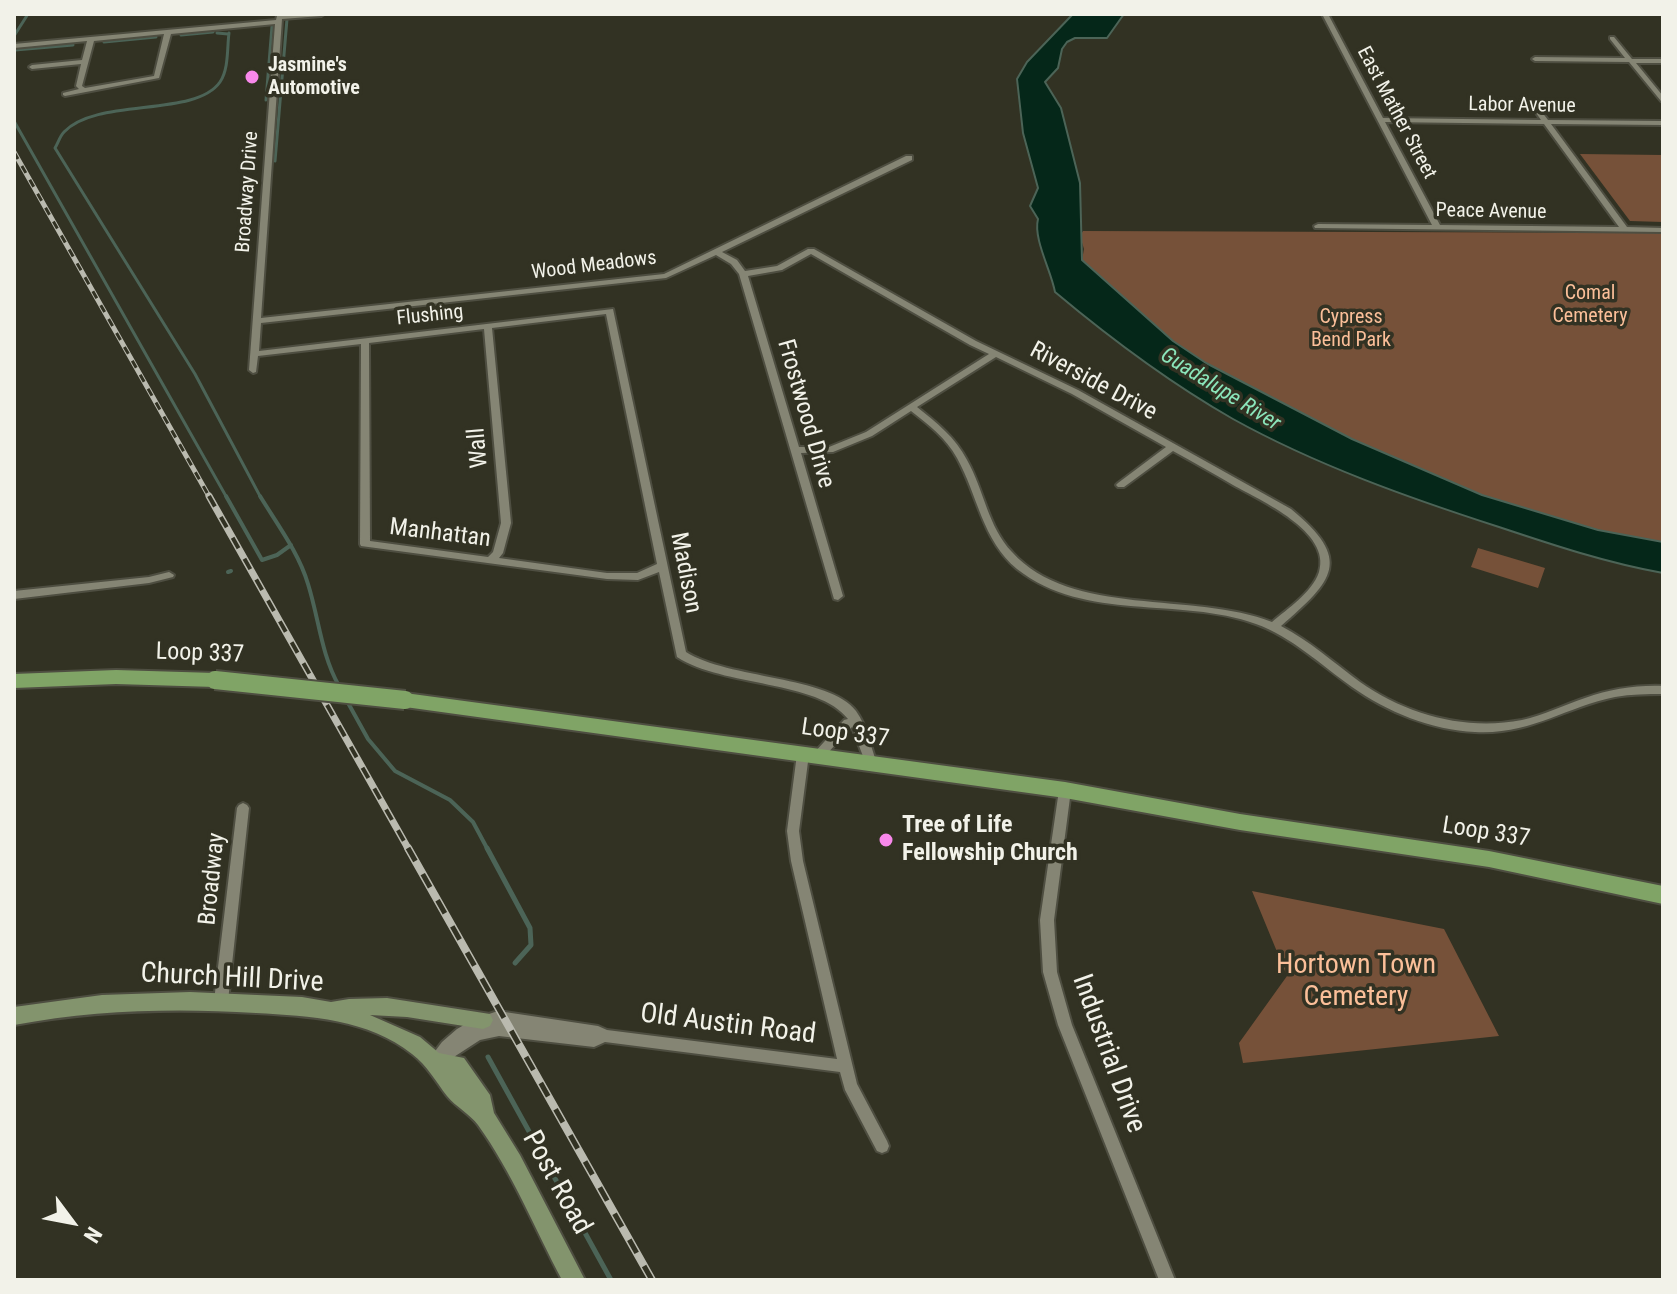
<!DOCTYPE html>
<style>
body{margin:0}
#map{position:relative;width:1677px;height:1294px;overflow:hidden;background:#323223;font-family:"Roboto Condensed",sans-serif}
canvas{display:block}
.frame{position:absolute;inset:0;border:16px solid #f2f2e9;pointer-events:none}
.north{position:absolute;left:32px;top:1182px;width:80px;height:80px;-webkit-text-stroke:6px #323223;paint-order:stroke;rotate:122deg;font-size:22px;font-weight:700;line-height:32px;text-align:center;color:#f2f2e9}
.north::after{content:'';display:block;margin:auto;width:28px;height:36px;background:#f2f2e9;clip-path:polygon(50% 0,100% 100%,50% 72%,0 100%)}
</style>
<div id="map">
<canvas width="1677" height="1294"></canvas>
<div class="frame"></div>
<div class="north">N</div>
</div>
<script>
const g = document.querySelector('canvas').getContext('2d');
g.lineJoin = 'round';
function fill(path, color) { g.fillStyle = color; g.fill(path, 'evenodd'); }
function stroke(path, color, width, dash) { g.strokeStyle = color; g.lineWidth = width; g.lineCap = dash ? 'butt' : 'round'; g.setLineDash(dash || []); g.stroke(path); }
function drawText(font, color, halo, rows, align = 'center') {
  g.font = font + ' "Roboto Condensed",sans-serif'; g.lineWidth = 7; g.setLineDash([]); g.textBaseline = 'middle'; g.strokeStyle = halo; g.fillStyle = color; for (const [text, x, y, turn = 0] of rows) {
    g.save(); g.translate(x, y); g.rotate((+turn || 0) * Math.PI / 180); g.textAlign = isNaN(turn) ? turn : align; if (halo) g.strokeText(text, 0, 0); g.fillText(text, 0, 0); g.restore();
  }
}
fill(new Path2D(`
 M1580,154L1663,155V222L1630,221Z
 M1083,231L1663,233V542L1598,530L1482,495L1352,439L1206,363L1173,341L1082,260L1084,249L1080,236Z
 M1478,548L1545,568L1538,588L1471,567Z
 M1252,891L1444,929L1499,1036L1243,1063L1239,1043L1287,976Z`), '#765139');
const water = new Path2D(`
 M1073,14H1124L1107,38H1075L1067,42L1062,49L1058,68L1045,82L1061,108L1080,183L1082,260L1173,341L1206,363L1352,439L1482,495L1598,530L1663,542V573C1607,563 1553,545 1499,527C1409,498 1316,465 1233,419C1170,383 1111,339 1055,292C1051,270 1033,239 1038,219L1030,206L1038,188L1023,133L1017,79L1027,62Z`);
fill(water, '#052719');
stroke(water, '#4c6457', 2);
stroke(new Path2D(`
 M217,33L228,34
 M229,33C227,47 229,69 220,82C195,118 97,97 64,132C60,136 58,143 55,148L195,374L261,498
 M181,35L213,32
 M14,36L28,14
 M104,42L156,37
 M15,50L73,45
 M266,100L272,26
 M14,121L227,498
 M275,161L287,19`), '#4c6457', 3);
stroke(new Path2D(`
 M226,496L262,560L277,555L291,545
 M260,496C277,524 299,553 308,584C319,619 321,654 339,686
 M228,572L231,571
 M347,701L368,739L395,771L450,800L473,822L488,850`), '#4c6457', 4);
stroke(new Path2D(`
 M487,848L530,928L531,945L515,963
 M488,1057L611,1280`), '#4c6457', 5);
const street = new Path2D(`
 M295,14H324L321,16L282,19L261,318L664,274L906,156H912V160L722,252L737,260L745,271L777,266L808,249H814L976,341L1078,390L1291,509C1353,560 1334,580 1281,626C1310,641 1334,663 1360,682C1407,715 1466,731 1522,720C1544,715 1564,705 1585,698C1611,689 1636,685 1663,686V694C1647,694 1631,694 1615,697C1565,707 1531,735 1475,732C1432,730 1387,712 1352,687C1321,665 1292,637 1256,624C1179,596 1086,623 1017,569C982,540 978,496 957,458C946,438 929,425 911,411L872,436L833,452L801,453L843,596L838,600L834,599L739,274L731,264L716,255L666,278L261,323L259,351L613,309L686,652C728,679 830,676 856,711C867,726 871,747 877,764L875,767H867L852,727L822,759H814L812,756L814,753L844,720L848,719C818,680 723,687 677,657L659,572L638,580L607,579L361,546L360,544L361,344L258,356L256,372L253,373L249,370L275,24L171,34L159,78L65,96L63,95V93L79,89L76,86L81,64L32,69L29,67L32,65L82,60L87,41L14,48V44L276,20L277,16ZM164,34L154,76L85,88L82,86L94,41ZM811,254L970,345L989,354L866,432L829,447H799L748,276L782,270ZM606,314L657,564L637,573H607L499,558L503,553L511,523L492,328ZM484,329L501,523L493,552L488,557L370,541L369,343ZM996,357L1072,394L1166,447L1118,483L1116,485L1118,487H1124L1173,451C1193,462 1213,473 1233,485C1260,500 1332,532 1319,572C1312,593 1287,609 1272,622C1194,591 1071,618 1012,552C988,527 984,490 967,460C955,437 937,423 917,407Z
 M1322,14H1328L1383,118L1541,120L1530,104L1533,102L1535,103L1548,120L1663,121V125L1551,124L1627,227L1663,228V232L1315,228L1314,226L1318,224L1432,225ZM1385,122L1544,124L1619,227L1440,225Z
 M1610,37H1614L1632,59H1663V63H1636L1663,96V102L1661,101L1629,62L1535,61L1532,59L1535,57L1625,58L1610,39Z
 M169,572L174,575L173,577L149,583L14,599V591L149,577Z
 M803,750L807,751L809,754L799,831L803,861L857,1084L887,1141L889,1146L887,1151L882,1153L877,1151L845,1090L840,1072L605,1042L594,1047L499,1036L480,1040L440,1066L435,1068L430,1066L428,1062L430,1058L442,1042L457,1029L474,1019L498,1011L598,1026L607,1030L837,1059L791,861L787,831L797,754L799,751Z
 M1065,785L1069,787L1071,790L1054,920L1057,972L1072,1025L1175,1280H1159L1058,1025L1043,972L1040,920L1059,790L1061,787Z
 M243,803L247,805L249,808L228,1001L226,1005L221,1007L216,1005L214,1001L237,808L239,805Z`);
const secondary = new Path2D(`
 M190,992L302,997L331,1002L349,999L387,998L490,1014L493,1020L490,1026L483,1029L407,1017L370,1015L420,1037L439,1053L464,1058L490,1095L494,1113L520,1155L585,1280H562C535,1229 512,1172 478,1125C470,1114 456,1107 447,1096C436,1082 427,1065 412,1054C368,1019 310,1016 256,1013C174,1008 95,1010 14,1025V1007L102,995Z`);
const primary = new Path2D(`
 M116,670L215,673L224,680L215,687L116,684L14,688V674Z
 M405,693L1065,782L1240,814L1489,851L1663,886V904L1489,867L1240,830L1065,798L405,707L398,705L396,700L398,695Z`);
stroke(street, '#4e4e41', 4);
stroke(secondary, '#4e4e41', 4);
stroke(primary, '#4e4e41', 4);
fill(street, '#858574');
fill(secondary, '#83946d');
fill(primary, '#80a466');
const railFar2 = new Path2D(`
 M14,152L210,498`);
const railFar1 = new Path2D(`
 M209,496L409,850`);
const rail = new Path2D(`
 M408,848L652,1280`);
stroke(railFar2, '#babaaf', 5);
stroke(railFar1, '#babaaf', 7);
stroke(rail, '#babaaf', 8);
stroke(railFar2, '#323223', 3, [8]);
stroke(railFar1, '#323223', 4, [12]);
stroke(rail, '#323223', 5, [15]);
const primaryBridge = new Path2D(`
 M215,680L405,700`);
stroke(primaryBridge, '#4e4e41', 22, []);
stroke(primaryBridge, '#80a466', 18);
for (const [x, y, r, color] of [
 [252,77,8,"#f888eb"],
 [886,840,8,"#f888eb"]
]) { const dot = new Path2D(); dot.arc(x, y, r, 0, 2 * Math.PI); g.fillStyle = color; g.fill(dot); stroke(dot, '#323223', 3); }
drawText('bold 20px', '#f2f2e9', '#323223', [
 ["Jasmine's",268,66],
 ["Automotive",268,89]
], 'left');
drawText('20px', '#f2f2e9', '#323223', [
 ["Labor Avenue",1522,106,1],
 ["East Mather Street",1396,113,62],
 ["Broadway Drive",248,192,-86],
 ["Peace Avenue",1491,212,1],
 ["Wood Meadows",594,266,-7],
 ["Flushing",430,316,-6]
]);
drawText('20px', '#fbbf99', '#323223', [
 ["Comal",1590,294],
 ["Cemetery",1590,317],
 ["Cypress",1351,318],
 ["Bend Park",1351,341]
]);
drawText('italic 22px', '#8be6bb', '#323223', [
 ["Guadalupe River",1220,390,32]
]);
drawText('24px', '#f2f2e9', '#323223', [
 ["Riverside Drive",1093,382,28],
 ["Frostwood Drive",805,414,74],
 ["Wall",479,448,-95],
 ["Manhattan",440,534,7],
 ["Madison",685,573,79],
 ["Loop 337",200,654,2],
 ["Loop 337",845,734,8],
 ["Loop 337",1486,833,9],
 ["Broadway",213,879,-84]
]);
drawText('bold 24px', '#f2f2e9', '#323223', [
 ["Tree of Life",902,826],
 ["Fellowship Church",902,854]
], 'left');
drawText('28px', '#fbbf99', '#323223', [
 ["Hortown Town",1356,966],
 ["Cemetery",1356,998]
]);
drawText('28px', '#f2f2e9', '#323223', [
 ["Church Hill Drive",232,979,3],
 ["Old Austin Road",728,1025,7],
 ["Industrial Drive",1108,1054,70],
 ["Post Road",556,1183,61]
]);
</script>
